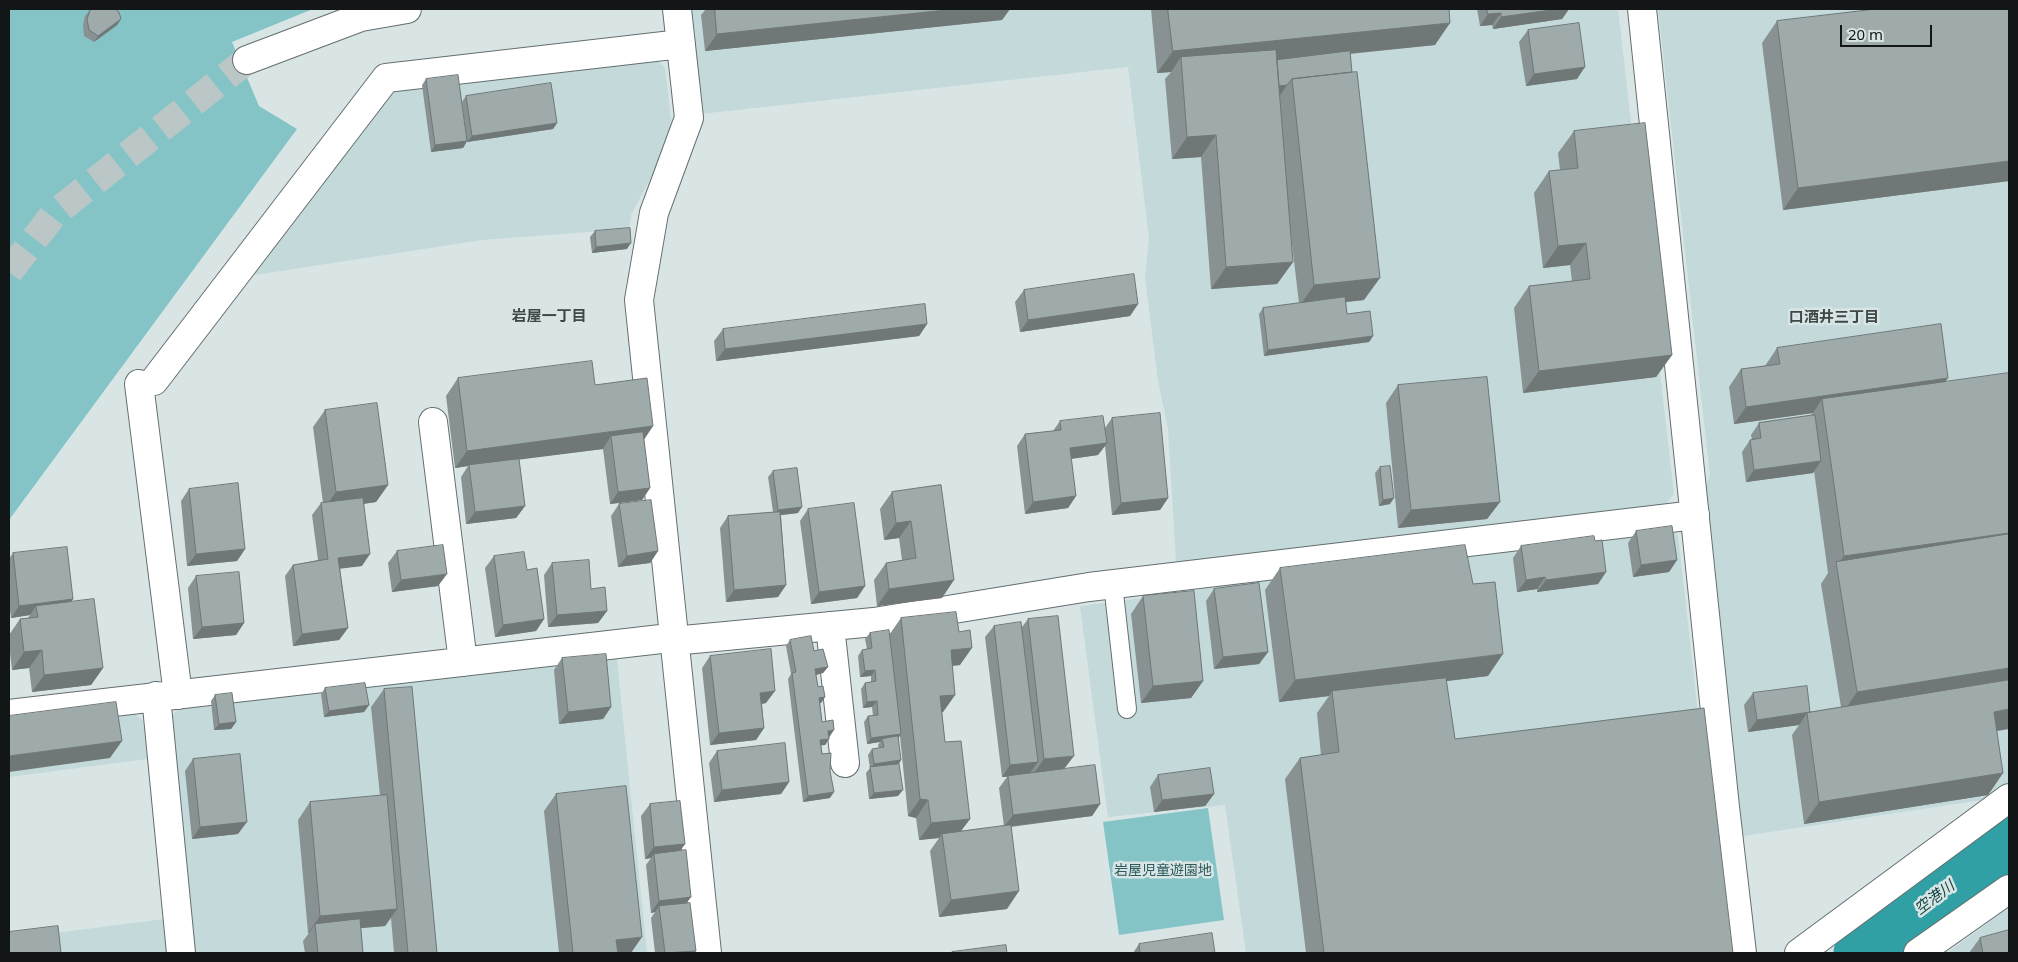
<!DOCTYPE html>
<meta charset="utf-8">
<style>
body{margin:0}
#map{position:relative;width:2018px;height:962px;overflow:hidden;background:#d9e5e5;font-family:"Noto Sans",sans-serif}
canvas{display:block}
.frame{position:absolute;inset:0;border:10px solid #121616;pointer-events:none}
.scale{position:absolute;left:1840px;top:25px;width:92px;height:22px;box-sizing:border-box;border:2px solid #121616;border-top:0;padding-left:6px;font-size:15px;line-height:18px;white-space:nowrap;color:#121616;-webkit-text-stroke:4px #d9e5e5;paint-order:stroke}
</style>
<div id="map">
<canvas width="2018" height="962"></canvas>
<div class="frame"></div>
<div class="scale">20 m</div>
</div>
<script>
const g = document.querySelector('canvas').getContext('2d');
g.lineJoin = 'round';
function fill(path, color) { g.fillStyle = color; g.fill(path, 'evenodd'); }
function stroke(path, color, width, dash) { g.strokeStyle = color; g.lineWidth = width; g.lineCap = dash ? 'butt' : 'round'; g.setLineDash(dash || []); g.stroke(path); }
function drawText(font, color, halo, rows, align = 'center') {
  g.font = font + ' "Noto Sans","Noto Sans JP",sans-serif'; g.lineWidth = 5; g.setLineDash([]); g.textBaseline = 'middle'; g.strokeStyle = halo; g.fillStyle = color; for (const [text, x, y, turn = 0] of rows) {
    g.save(); g.translate(x, y); g.rotate((+turn || 0) * Math.PI / 180); g.textAlign = isNaN(turn) ? turn : align; if (halo) g.strokeText(text, 0, 0); g.fillText(text, 0, 0); g.restore();
  }
}
fill(new Path2D(`
 M704,9H1618L1674,494L1665,505L1176,562L1168,429L1158,381L1145,277L1149,238L1128,67L700,114L688,10Z
 M1658,9H2009V784L1989,799L1743,836L1703,491L1710,476Z
 M654,59L665,67L671,120L670,135L660,160L631,215L629,229L482,240L248,276L389,85Z
 M1664,527L1678,535L1725,953H1246L1225,805L1108,817L1080,606L1183,593L1230,584Z
 M616,651L647,953H190L168,720L188,698Z
 M127,707L143,721L147,759L9,777V721Z
 M2009,907V953H1947Z
 M164,919L167,953H9V939Z`), '#c4d9da');
fill(new Path2D(`
 M9,9H313L232,42L259,106L297,129L9,520Z
 M1208,808L1224,920L1119,935L1103,822Z`), '#84c4c7');
stroke(new Path2D(`
 M1861,953L2009,843`), '#30a0a4', 55);
stroke(new Path2D(`
 M9,272L54,214L247,60`), '#bbc6c6', 28, [28, 14]);
const service = new Path2D(`
 M1113,584L1127,709`);
const minor = new Path2D(`
 M677,9L689,118L654,213L639,300L707,953
 M154,381L386,78L681,44
 M139,384L178,695
 M433,422L463,662
 M830,626L845,763
 M156,696L181,953
 M9,714L661,639L673,641L874,622L1089,587L1695,515
 M1799,953L2009,798
 M1918,953L2009,889`);
const tertiary = new Path2D(`
 M1642,9L1725,807L1742,953
 M247,60L361,17L407,9`);
stroke(service, '#646e6f', 20);
stroke(minor, '#646e6f', 30);
stroke(tertiary, '#646e6f', 30);
stroke(service, '#fff', 18);
stroke(minor, '#fff', 28);
stroke(tertiary, '#fff', 28);
fill(new Path2D(`
 M706,9H1010L1002,20L705,51L701,15Z
 M1151,9H1449L1435,45L1350,54L1364,300L1346,302L1347,314L1373,336L1369,342L1264,356L1259,314L1263,308L1299,303L1289,219L1293,262L1277,284L1211,289L1201,157L1172,159L1165,79L1171,72L1157,73Z
 M1477,9H1569L1562,19L1493,29L1492,25L1480,26Z
 M2009,9V184V181L1783,210L1762,43L1777,21Z
 M90,10L121,19L117,25L94,42L84,36L83,25L85,16Z
 M1528,30L1577,79L1526,86L1519,42Z
 M426,79L467,141L463,148L431,152L422,85Z
 M466,96L557,123L553,129L467,142L462,102Z
 M1574,131L1672,355L1656,377L1523,393L1514,308L1529,286L1572,281L1570,265L1543,268L1534,193L1549,171L1560,170L1558,153Z
 M595,231L627,249L592,253L590,237Z
 M1024,290L1138,304L1130,316L1020,332L1015,302Z
 M927,324L919,336L716,361L714,341L723,329Z
 M1777,348L1945,382L2003,773L1988,795L1804,824L1792,735L1799,725L1748,732L1744,705L1753,693L1810,712L1841,707L1821,584L1828,573L1814,471L1813,473L1746,482L1742,452L1750,440H1752L1751,435L1759,423L1811,415L1813,413L1734,424L1729,387L1741,369L1765,366Z
 M458,378L595,385L653,426L644,440L650,488L642,500L610,504L603,449L519,459L525,506L516,518L466,524L461,477L468,466L455,468L446,396Z
 M1398,385L1500,502L1487,519L1398,528L1386,403Z
 M325,410L388,485L376,502L364,504L362,566L340,568L348,628L339,640L293,646L285,576L293,565L318,560L312,515L321,503H323L313,427Z
 M1112,418L1168,498L1160,510L1112,515L1105,446L1098,455L1071,459L1076,496L1068,508L1025,514L1017,446L1025,434L1053,431L1060,421L1105,428Z
 M1380,467L1390,504L1379,506L1375,473Z
 M773,471L798,513L781,515L786,585L778,597L726,602L720,528L728,516L773,512L768,477Z
 M941,485L942,598L877,606L874,580L886,563L902,560L899,538L884,540L880,509L892,492Z
 M189,489L245,549L237,561L187,566L181,501Z
 M619,504L658,551L650,563L618,567L611,516Z
 M808,509L865,586L857,598L811,604L800,521Z
 M1636,531L1677,560L1669,572L1633,577L1628,543Z
 M1595,541L1606,572L1598,584L1537,592V589L1517,592L1513,558L1521,546Z
 M397,551L438,586L392,592L388,563Z
 M13,553L73,599L71,602L103,668L91,685L32,692L29,668L12,670L9,645V635L20,619L28,618L30,615L11,618L9,603V559Z
 M494,556L527,570L544,619L536,631L495,637L485,568Z
 M552,563L591,589L607,611L598,623L548,627L544,575Z
 M1280,568L1488,676L1446,681L1455,739L1733,953H1306L1285,779L1300,758L1321,755L1317,713L1329,696L1279,702L1265,590Z
 M196,576L244,623L236,635L193,639L188,588Z
 M1214,589L1268,652L1259,664L1214,669L1206,601Z
 M1143,596L1203,681L1191,698L1141,703L1131,614Z
 M901,618L960,665L952,666L955,695L943,712H942L945,742L970,819L961,831L1004,826L999,788L1007,777H1002L985,637L994,626L1022,627L1028,619L1064,769L1100,804L1092,816L1011,827L1007,909L939,917L930,851L939,838L919,840L916,818L908,816L900,736L898,738L901,760L899,764L898,796L869,799L866,773L870,768L868,755L872,749L879,748L878,745L880,742L867,744L864,722L868,716H873L872,707L863,708L861,689L865,683L871,682V676L860,677L858,656L862,650L867,649L865,639L870,633L889,635Z
 M790,640L814,651L828,667L823,673L816,675L818,687L825,697L821,703H820L822,722L830,736L829,739L825,745H821L830,798L803,802L788,679L791,674L786,646Z
 M710,656L766,703L762,704L764,728L756,740L710,745L702,668Z
 M562,658L611,707L603,719L559,724L554,670Z
 M325,688L369,705L364,712L324,717L321,694Z
 M384,689L437,953H394L391,918L385,926L361,928L363,953H305L303,941L309,933H308L298,820L310,802L380,796L371,707Z
 M215,695L236,722L231,729L214,730L211,701Z
 M717,751L789,782L781,794L714,802L709,763Z
 M193,759L238,834L192,839L185,771Z
 M1158,775L1214,794L1205,806L1154,812L1150,787Z
 M556,794L631,953H559L544,811Z
 M650,804L685,844L680,851L691,897L686,903L696,951L694,953H655L651,918L655,912L651,913L646,865L651,858L645,859L641,816Z
 M2009,928V953H1969L1980,938L2008,931Z
 M1139,944L1215,953H1133Z`), '#899292');
fill(new Path2D(`
 M956,9H1010L1002,20L705,51L717,34Z
 M1558,9H1569L1562,19L1493,29L1501,17Z
 M1501,13L1492,25L1480,26L1488,14Z
 M121,19L117,25L94,42L98,36Z
 M1450,23L1435,45L1182,70L1181,57L1171,72L1157,73L1173,51Z
 M1585,67L1577,79L1526,86L1534,74Z
 M1287,85L1279,97L1278,86Z
 M557,123L553,129L467,142L472,136Z
 M1216,135L1201,157L1172,159L1187,137Z
 M467,141L463,148L431,152L435,145Z
 M2009,161V181L1783,210L1798,188Z
 M631,243L627,249L592,253L596,247Z
 M1586,243L1570,265L1543,268L1558,246Z
 M1293,262L1277,284L1211,289L1226,267Z
 M1380,278L1364,300L1299,307L1314,285Z
 M1138,304L1130,316L1020,332L1028,320Z
 M927,324L919,336L716,361L725,349Z
 M1373,336L1369,342L1264,356L1268,350Z
 M1672,355L1656,377L1523,393L1539,371Z
 M1948,378L1936,395L1822,399L1813,413L1734,424L1746,407Z
 M653,426L641,443L611,436L603,449L469,466V465L468,466L455,468L467,451Z
 M1107,443L1098,455L1062,460L1070,448Z
 M1821,461L1813,473L1746,482L1754,470Z
 M388,485L376,502L324,509L336,492Z
 M650,488L642,500L610,504L618,492Z
 M1076,496L1068,508L1025,514L1033,502Z
 M1168,498L1160,510L1112,515L1121,503Z
 M1394,498L1390,504L1379,506L1383,500Z
 M1500,502L1487,519L1398,528L1411,510Z
 M525,506L516,518L466,524L475,512Z
 M802,507L798,513L773,516L778,510Z
 M911,521L899,538L884,540L896,523Z
 M2009,533V553L1837,566L1844,556Z
 M245,549L237,561L187,566L196,554Z
 M658,551L650,563L618,567L627,556Z
 M370,554L362,566L330,570L338,558Z
 M1677,560L1669,572L1633,577L1641,565Z
 M1606,572L1598,584L1537,592L1546,580Z
 M447,574L438,586L392,592L401,580Z
 M1545,577L1537,589L1517,592L1526,580Z
 M954,580L942,598L877,606L889,589Z
 M786,585L778,597L726,602L734,590Z
 M865,586L857,598L811,604L819,592Z
 M73,599L65,611L36,606L30,615L11,618L19,606Z
 M607,611L598,623L548,627L557,615Z
 M544,619L536,631L495,637L503,625Z
 M244,623L236,635L193,639L202,627Z
 M348,628L339,640L293,646L302,634Z
 M972,648L960,665L938,667L951,650Z
 M42,650L29,668L12,670L24,652Z
 M1268,652L1259,664L1214,669L1223,657Z
 M1503,654L1488,676L1333,695L1332,691L1329,696L1279,702L1295,680Z
 M828,667L823,673L811,676L815,669Z
 M103,668L91,685L32,692L44,675Z
 M2009,668V688L1842,714L1857,692Z
 M875,670L871,676L860,677L865,671Z
 M1203,681L1191,698L1141,703L1153,686Z
 M775,691L766,703L752,705L760,693Z
 M955,695L943,712L928,713L940,696Z
 M825,697L821,703L815,704L819,698Z
 M877,701L872,707L863,708L867,702Z
 M369,705L364,712L324,717L329,711Z
 M611,707L603,719L559,724L568,712Z
 M2009,709V729L1979,734L1994,712Z
 M1807,713L1799,725L1748,732L1757,720Z
 M236,722L231,729L214,730L219,724Z
 M764,728L756,740L710,745L719,733Z
 M834,730L830,736L824,737L828,731Z
 M901,734L897,740L882,739L880,742L867,744L871,738Z
 M829,739L825,745L816,746L820,740Z
 M122,741L110,758L9,772V756Z
 M1074,756L1061,773L1032,776L1044,759Z
 M901,760L897,766L871,769L874,764Z
 M1038,762L1029,774L1002,777L1010,765Z
 M2003,773L1988,795L1804,824L1819,802Z
 M789,782L781,794L714,802L722,790Z
 M903,790L898,796L869,799L874,793Z
 M834,792L830,798L803,802L808,796Z
 M1214,794L1205,806L1154,812L1162,800Z
 M920,799L928,800L916,818L908,816Z
 M1100,804L1092,816L1004,827L1013,815Z
 M970,819L957,836L942,834L939,838L919,840L931,823Z
 M247,822L238,834L192,839L200,827Z
 M685,844L676,856L654,854L651,858L645,859L654,847Z
 M1019,891L1007,909L939,917L951,900Z
 M691,897L682,909L659,906L655,912L651,913L659,901Z
 M397,909L385,926L316,932L315,924L309,933H308L320,916Z
 M642,937L631,953H607L616,940Z
 M696,951L694,953H672Z`), '#6f7777');
const building = new Path2D(`
 M91,9H115L119,12L121,19L98,36L89,30L87,19L90,10Z
 M715,9H956L717,34Z
 M1168,9H1449L1450,23L1173,51Z
 M1487,9H1558L1501,17V13L1488,14Z
 M1876,9H2009V161L1798,188L1777,21Z
 M1579,23L1585,67L1534,74L1528,30Z
 M1276,50L1293,262L1226,267L1216,135L1187,137L1181,57Z
 M1350,51L1352,72L1292,79L1287,85L1279,86L1277,60Z
 M1357,72L1380,278L1314,285L1292,79Z
 M458,75L467,141L435,145L426,79Z
 M551,83L557,123L472,136L466,96Z
 M1645,123L1672,355L1539,371L1529,286L1590,279L1586,243L1558,246L1549,171L1578,168L1574,131Z
 M630,228L631,243L596,247L595,231Z
 M1134,274L1138,304L1028,320L1024,290Z
 M1345,297L1347,314L1370,311L1373,336L1268,350L1263,308Z
 M925,304L927,324L725,349L723,329Z
 M1941,324L1948,378L1746,407L1741,369L1780,364L1777,348Z
 M592,361L595,385L647,378L653,426L467,451L458,378Z
 M2009,373V533L1844,556L1822,399Z
 M1487,377L1500,502L1411,510L1398,385Z
 M377,403L388,485L336,492L325,410Z
 M1160,413L1168,498L1121,503L1112,418Z
 M1815,415L1821,461L1754,470L1750,440L1761,438L1759,423Z
 M1103,416L1107,443L1070,448L1076,496L1033,502L1025,434L1061,430L1060,421Z
 M643,432L650,488L618,492L611,436Z
 M519,459L525,506L475,512L469,465Z
 M1390,466L1394,498L1383,500L1380,467Z
 M797,468L802,507L778,510L773,471Z
 M238,483L245,549L196,554L189,489Z
 M941,485L954,580L889,589L886,563L916,558L911,521L896,523L892,492Z
 M363,498L370,554L338,558L348,628L302,634L293,565L328,559L321,503Z
 M651,500L658,551L627,556L619,504Z
 M854,503L865,586L819,592L808,509Z
 M780,512L786,585L734,590L728,516Z
 M1672,526L1677,560L1641,565L1636,531Z
 M2009,534V668L1857,692L1836,562Z
 M1594,536L1595,541L1602,540L1606,572L1546,580L1545,577L1526,580L1521,546Z
 M443,545L447,574L401,580L397,551Z
 M1465,545L1473,584L1495,582L1503,654L1295,680L1280,568Z
 M67,547L73,599L19,606L13,553Z
 M524,552L527,570L537,568L544,619L503,625L494,556Z
 M589,560L591,589L605,587L607,611L557,615L552,563Z
 M239,572L244,623L202,627L196,576Z
 M1259,583L1268,652L1223,657L1214,589Z
 M1194,591L1203,681L1153,686L1143,596Z
 M94,599L103,668L44,675L42,650L24,652L20,619L38,617L36,606Z
 M956,612L959,632L970,630L972,648L951,650L955,695L940,696L945,742L961,741L970,819L931,823L928,800L920,799L901,618Z
 M1058,616L1074,756L1044,759L1028,619Z
 M1021,622L1038,762L1010,765L994,626Z
 M889,630L901,734L871,738L868,716L878,715L877,701L867,702L865,683L876,681L875,670L865,671L862,650L872,648L870,633Z
 M811,636L814,651L823,649L828,667L815,669L818,687L823,686L825,697L819,698L822,722L833,720L834,730L828,731L829,739L820,740L822,754L831,753L830,771L834,792L808,796L792,673L796,672L790,640Z
 M771,649L775,691L760,693L764,728L719,733L710,656Z
 M606,654L611,707L568,712L562,658Z
 M1446,678L1455,739L1704,708L1733,953H1324L1300,758L1339,752L1332,691Z
 M2009,680V709L1994,712L2003,773L1819,802L1807,713Z
 M365,683L369,705L329,711L325,688Z
 M1807,686L1810,712L1757,720L1753,693Z
 M412,687L437,953H408L384,689Z
 M232,693L236,722L219,724L215,695Z
 M116,702L122,741L9,756V716Z
 M898,736L901,760L874,764L872,749L884,747L882,739Z
 M785,743L789,782L722,790L717,751Z
 M240,754L247,822L200,827L193,759Z
 M899,764L903,790L874,793L870,767Z
 M1095,765L1100,804L1013,815L1008,776Z
 M1210,768L1214,794L1162,800L1158,775Z
 M626,786L642,937L616,940L618,953H573L556,794Z
 M387,795L397,909L320,916L310,802Z
 M680,801L685,844L654,847L650,804Z
 M1011,825L1019,891L951,900L942,834Z
 M686,850L691,897L659,901L654,854Z
 M690,903L696,951L665,953L659,906Z
 M360,919L363,953H318L315,924Z
 M58,926L61,953H9V932Z
 M2009,930V953H1983L1980,938Z
 M1212,933L1215,953H1140L1139,944Z
 M1006,945L1007,953H952V952Z`);
fill(building, '#9faaaa');
stroke(building, '#6f7777', 1);
drawText('14px', '#2d5b5d', '#d9e5e5', [
 ["岩屋児童遊園地",1163,871]
]);
drawText('bold 15px', '#3e4849', '#d9e5e5', [
 ["岩屋一丁目",549,317],
 ["口酒井三丁目",1834,318]
]);
drawText('italic 15px', '#104243', '#d9e5e5', [
 ["空港川",1935,898,-37]
]);
</script>
